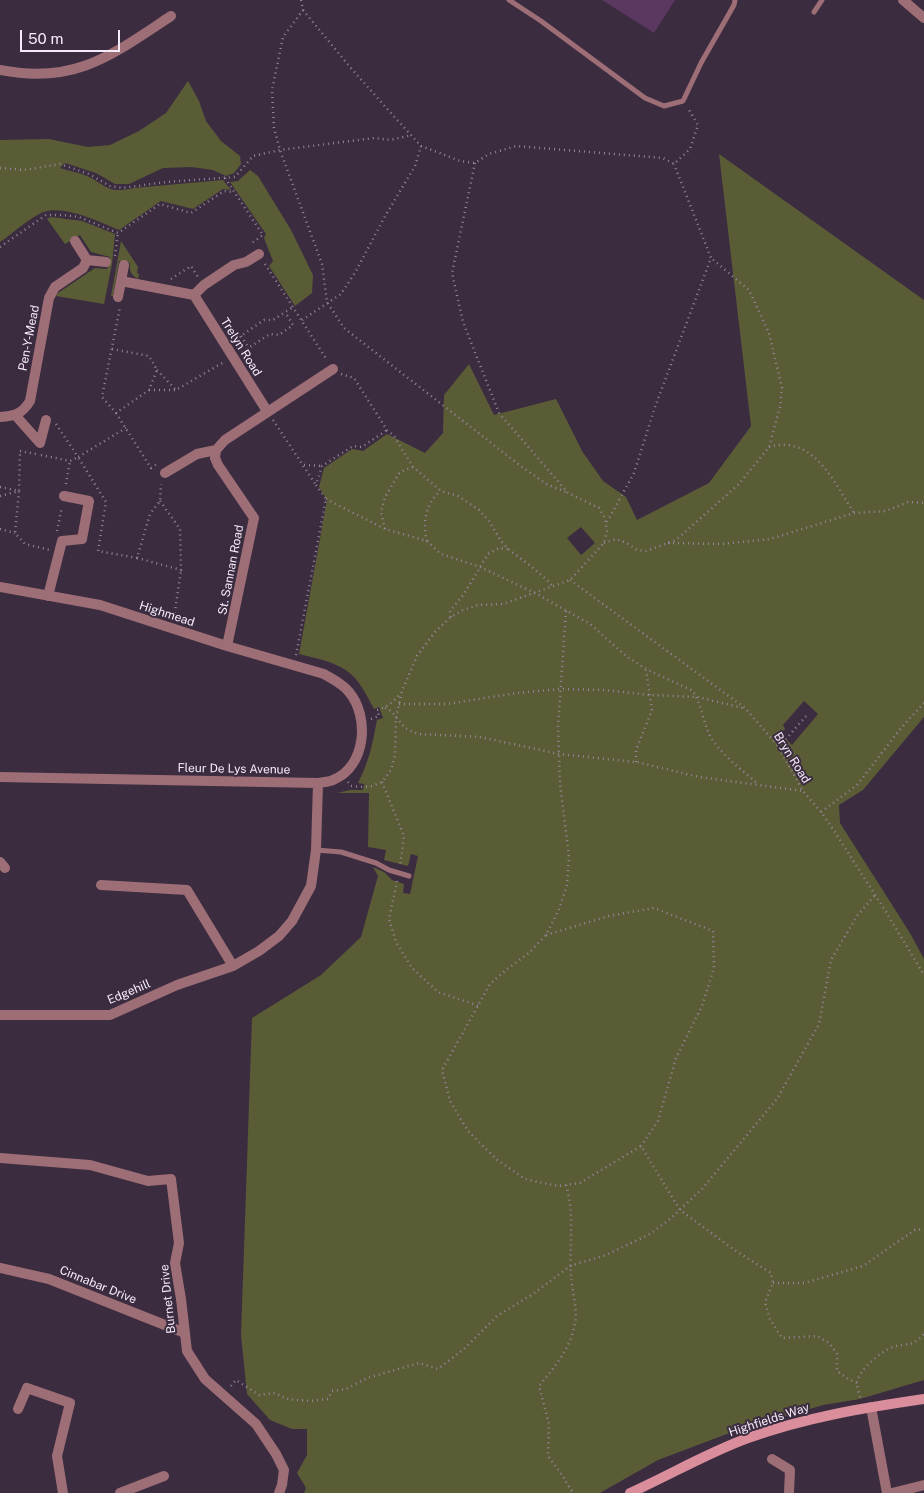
<!DOCTYPE html>
<style>
body{margin:0}
#map{position:relative;width:924px;height:1493px;overflow:hidden;background:#3b2c40;font-family:"Public Sans",sans-serif}
canvas{display:block}
.scale{position:absolute;left:20px;top:30px;width:100px;height:22px;box-sizing:border-box;border:2px solid #f4ebf8;border-top:0;padding-left:6px;font-size:15px;line-height:18px;white-space:nowrap;color:#f4ebf8;-webkit-text-stroke:4px #3b2c40;paint-order:stroke}
</style>
<div id="map">
<canvas width="924" height="1493"></canvas>
<div class="scale">50 m</div>
</div>
<script>
const g = document.querySelector('canvas').getContext('2d');
g.lineJoin = 'round';
function fill(path, color) { g.fillStyle = color; g.fill(path, 'evenodd'); }
function stroke(path, color, width, dash) { g.strokeStyle = color; g.lineWidth = width; g.lineCap = dash ? 'butt' : 'round'; g.setLineDash(dash || []); g.stroke(path); }
function drawText(font, color, halo, rows, align = 'center') {
  g.font = font + ' "Public Sans",sans-serif'; g.lineWidth = 4; g.setLineDash([]); g.textBaseline = 'middle'; g.strokeStyle = halo; g.fillStyle = color; for (const [text, x, y, turn = 0] of rows) {
    g.save(); g.translate(x, y); g.rotate((+turn || 0) * Math.PI / 180); g.textAlign = isNaN(turn) ? turn : align; if (halo) g.strokeText(text, 0, 0); g.fillText(text, 0, 0); g.restore();
  }
}
fill(new Path2D(`
 M188,81L199,101L206,121L221,141L240,156L241,164L234,173L226,176L213,170L191,167L163,168L129,184H115L96,173L65,163L60,168C69,171 78,172 87,176C108,186 107,194 134,188L223,180L231,190L223,189L193,209L161,201L119,230C101,222 60,203 41,213C27,220 13,233 0,242V140L49,139L88,147L110,145L139,131L166,113Z
 M719,154L924,300V717L863,790L839,805L840,823L910,933L924,959V1380L860,1399L823,1405L727,1434L658,1460L600,1493H304L306,1488L297,1473L307,1455V1429H292L270,1420L247,1394L241,1335L252,1018L321,975L361,937L378,876L373,867L384,872L392,880L404,884L403,893L410,894L418,856L411,854L408,866L384,860L386,850L368,847L369,793H337L350,790H363L364,784L358,783C370,759 372,745 377,720L383,718L379,707L374,709C367,696 359,679 347,671C333,661 314,658 299,654L327,500L319,487L324,468L352,449L363,451L387,434L425,453L443,433L444,395L469,364L494,415L556,399L582,451L603,481L626,497L637,520L709,483L751,426ZM581,527L595,543L581,555L567,538ZM804,701L818,714L792,745L781,734L785,729L783,725Z
 M250,170L258,176L291,230L313,275L312,293L295,306L269,266L273,261L264,238L266,234L230,182L238,181Z
 M51,217L82,221L115,234L112,264L104,304L56,296L58,293L95,268L107,269L110,257L91,252L80,235L65,244L47,219Z
 M121,241L138,267L137,273L139,274L138,279C131,275 129,271 130,263L119,261L113,296H111Z`), '#5a5c36');
fill(new Path2D(`
 M602,0H675L654,33Z`), '#5b3860');
stroke(new Path2D(`
 M301,0L303,10L283,37L272,90L274,128L280,150L322,264L327,302L344,328L522,467L548,485L566,492
 M303,10L350,67L390,112L421,146L437,152L460,161L475,163L489,154L516,146L663,158L674,164L690,149L698,125L688,108
 M0,168L24,170L60,164L89,174L110,186L122,188L166,182L235,177L253,156L280,150L374,138L390,140L412,135
 M225,178L263,235L252,243L253,244
 M0,247L46,215H63L79,217L118,233L160,204L191,213L224,191L234,192
 M115,256L118,233
 M265,264L327,360
 M171,279L191,266L198,277
 M302,320L341,294L356,271L384,218L415,166L421,146
 M241,336L249,348
 M235,340L264,320H273L293,307
 M112,349L149,356L157,370L149,390L116,413L102,397L120,307
 M242,352L270,334L279,335L293,325L285,312
 M157,370L176,390L224,362
 M341,374L354,378L387,430L394,436L413,467L441,491L458,496L479,510L489,521L501,541L508,549L532,567L547,580L553,587
 M149,390H176
 M116,413L151,468L157,464
 M273,420L316,485
 M56,424L78,457L126,428
 M769,447C813,434 834,482 854,513
 M20,451L36,454
 M41,455L70,461L78,457L106,502L98,551L137,558
 M304,465L322,466
 M66,484L70,461
 M0,487L19,491L20,451
 M0,496L19,491L15,533L25,544L50,550
 M326,499L385,529L427,541L441,554L480,567L535,593L590,624L626,656L646,669L693,691C701,704 703,720 709,734C718,752 743,771 758,784
 M160,501L180,529L181,570L137,558L150,514L160,501L161,484
 M607,522L634,473L655,407L711,258L674,164
 M0,529L15,533
 M385,529L381,512L385,497L400,472L413,467
 M57,531L62,507
 M427,541C422,524 426,501 441,491
 M604,543L616,539L627,543L637,550L646,551L676,540L739,484L769,447L780,407L782,388L769,333L749,290L711,258
 M668,543L722,544L770,539L854,513L886,511L908,502L924,503
 M570,580L745,708L778,746L803,791L821,812L833,829L886,912L924,975
 M566,611L558,726L560,783L569,857L567,885L559,909L546,935L530,952L506,970L490,984L442,1070L450,1101L468,1131L496,1159L525,1179L558,1186L580,1183L641,1146L680,1210L733,1249L771,1273L773,1283L765,1302L770,1319L782,1338L817,1336L829,1343L837,1354V1371L848,1379L857,1383
 M451,617L450,611L464,594L488,554L499,548L508,549
 M174,618L181,570
 M296,655L326,499L316,485L322,466L353,446L362,447L387,430
 M399,704H447L517,693L561,689L604,690L650,695L697,697L743,708
 M385,708L391,711L405,728L418,734L480,737L559,754L636,762L699,777L803,791
 M371,719L379,716L377,710C388,707 394,701 401,693
 M778,746L786,739L807,715
 M636,762V750L652,710L646,670
 M348,782L351,786L363,787L372,786L382,782L391,770L395,755L396,717L402,691L417,656L435,632L451,617L463,610L478,605L503,604L570,580L604,543L607,531L605,518L599,508L568,493L499,413L463,322L452,273L475,163
 M382,782L404,836L400,866
 M821,812L857,785L902,727L924,703
 M397,881L389,919L396,942L412,968L438,992L479,1006
 M546,935L609,916L654,908L713,931L714,968L702,1006L676,1058L658,1121L641,1146
 M566,1185C575,1214 569,1247 571,1277C572,1290 578,1312 575,1323C570,1350 555,1366 539,1386L549,1424L548,1456L562,1475L573,1493
 M773,1283H804L863,1266L916,1229L924,1230
 M231,1386L236,1380L259,1395L275,1393L287,1399L310,1401L328,1399L332,1391L346,1389L367,1378L419,1363L438,1369L464,1349L497,1316L533,1294L570,1266L606,1255L650,1234L670,1219L702,1189L777,1099L819,1024L831,960L857,916L875,895
 M860,1397C859,1393 857,1387 857,1382C859,1370 881,1351 893,1347C908,1342 911,1348 924,1334`), '#948898', 2.5, [1, 4]);
stroke(new Path2D(`
 M509,0L541,21L645,98L664,106L683,101L701,63L734,5L735,0
 M814,12L822,0
 M316,850L341,852L376,863L389,870L409,876`), '#9e6e76', 5);
stroke(new Path2D(`
 M903,0L924,18
 M0,70C75,85 112,55 171,16
 M75,241L87,260
 M87,260L106,262
 M121,281L194,295L267,411
 M194,295L204,285L234,265L246,262L259,254
 M118,297L124,265
 M16,416L40,443L46,420
 M0,417C15,416 22,414 30,401L49,298L55,287L83,268L87,260
 M165,473L197,454L216,450
 M0,587L100,605L227,646L324,674C332,679 343,684 349,692C370,717 366,767 333,780C329,782 323,782 318,783L0,777
 M48,596L62,541L82,539L89,501L64,496
 M227,646L254,518L218,465L215,458L216,450L225,440L333,369
 M0,862L5,868
 M101,885L187,890L233,966
 M0,1015H110L177,985L233,966L259,951L279,936L292,921L311,886L316,850L318,783
 M0,1158L90,1165L148,1181L171,1179L179,1243L175,1263L181,1299L187,1351L205,1379L256,1424L276,1454L284,1470L282,1485L279,1493
 M0,1268L49,1279L185,1333
 M871,1407L887,1493
 M18,1409L27,1388L70,1403L57,1456L63,1493
 M772,1459L790,1470L789,1493
 M120,1493L164,1476
 M892,1493L924,1485`), '#9e6e76', 10);
stroke(new Path2D(`
 M630,1493C670,1475 707,1453 748,1438C807,1417 863,1408 924,1399`), '#da8e9c', 10);
drawText('12px', '#f4ebf8', '#3b2c40', [
 ["Pen-Y-Mead",29,338,-79],
 ["Trelyn Road",241,347,58],
 ["St. Sannan Road",231,570,-79],
 ["Highmead",167,614,18],
 ["Bryn Road",792,758,58],
 ["Fleur De Lys Avenue",234,769,1],
 ["Edgehill",129,992,-23],
 ["Cinnabar Drive",98,1285,22],
 ["Burnet Drive",168,1299,-96],
 ["Highfields Way",769,1420,-18]
]);
</script>
